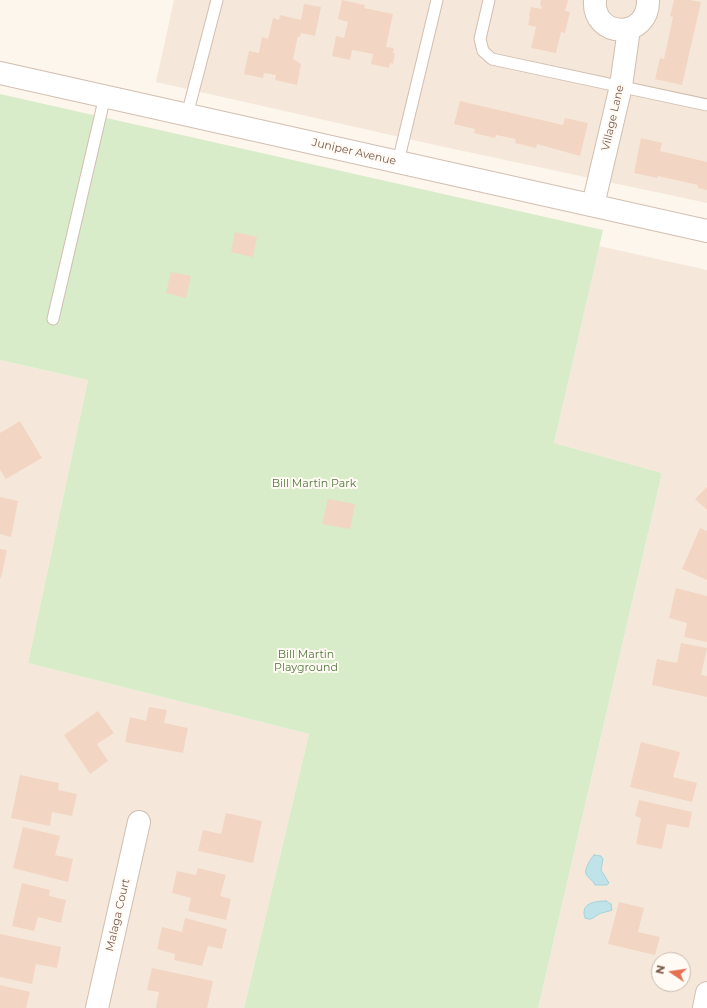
<!DOCTYPE html>
<style>
body{margin:0}
#map{position:relative;width:707px;height:1008px;overflow:hidden;background:#fdf6ec;font-family:Montserrat,sans-serif}
canvas{display:block}
.north{position:absolute;left:651px;top:952px;width:40px;height:40px;box-sizing:border-box;background:#fffaf3;border:1px solid #cabbb1;border-radius:50%;rotate:283deg;font-size:11px;font-weight:700;line-height:16px;text-align:center;color:#7a5c4d}
.north::after{content:'';display:block;margin:auto;width:14px;height:18px;background:#e76f51;clip-path:polygon(50% 0,100% 100%,50% 72%,0 100%)}
</style>
<div id="map">
<canvas width="707" height="1008"></canvas>
<div class="north">N</div>
</div>
<script>
const g = document.querySelector('canvas').getContext('2d');
g.lineJoin = 'round';
function fill(path, color) { g.fillStyle = color; g.fill(path, 'evenodd'); }
function stroke(path, color, width, dash) { g.strokeStyle = color; g.lineWidth = width; g.lineCap = dash ? 'butt' : 'round'; g.setLineDash(dash || []); g.stroke(path); }
function drawText(font, color, halo, rows, align = 'center') {
  g.font = font + ' Montserrat,sans-serif'; g.lineWidth = 4; g.setLineDash([]); g.textBaseline = 'middle'; g.strokeStyle = halo; g.fillStyle = color; for (const [text, x, y, turn = 0] of rows) {
    g.save(); g.translate(x, y); g.rotate((+turn || 0) * Math.PI / 180); g.textAlign = isNaN(turn) ? turn : align; if (halo) g.strokeText(text, 0, 0); g.fillText(text, 0, 0); g.restore();
  }
}
fill(new Path2D(`
 M174,0H707V203L435,145L156,82Z
 M599,246L707,270V1008H538L662,473L554,443ZM659,960H683V984H659Z
 M0,360L88,380L28,663L309,734L244,1008H0Z`), '#f5e8da');
fill(new Path2D(`
 M0,94L603,230L554,443L662,473L538,1008H244L309,734L28,663L88,380L0,360Z`), '#d8ecc9');
const water = new Path2D(`
 M594,855L601,856L603,859L601,870L609,883L607,885H595C593,880 588,878 586,874C584,869 591,858 594,855Z
 M606,901L611,904L612,910C608,912 603,912 599,914C593,917 593,921 585,918C580,903 595,901 606,901Z`);
fill(water, '#bfe3e8');
stroke(water, '#a5d3da', 1);
fill(new Path2D(`
 M342,0L365,5L364,8L393,14L386,47L394,48L393,53H395L393,64L390,63L389,68L371,64L373,54L352,50L350,60L332,56L336,36L344,38L348,22L338,19Z
 M541,0H568L565,11L570,12L565,33L561,32L556,53L531,48L536,27L528,25L530,16H529L531,7L541,9L542,6H540Z
 M674,0H690L701,2L682,85L655,79L660,58L664,59L673,17L670,16Z
 M304,4L321,7L315,36L301,33L300,37L298,36L293,59L301,64L297,85L275,80L276,75L264,73L263,78L244,74L249,51L259,53L262,37L268,39L273,18L279,20L280,15L301,20Z
 M460,101L563,125L565,118L588,123L580,156L537,144L536,148L515,143L516,139L496,135L495,138L474,133L475,129L454,124Z
 M641,138L662,143L660,151L707,162V190L698,188V185L658,176L657,178L634,173Z
 M235,232L257,237L253,257L231,252Z
 M171,272L191,276L186,298L166,293Z
 M20,421L42,458L6,479L0,470V433Z
 M707,487V510L695,499Z
 M0,497L18,501L11,537L0,534Z
 M328,499L355,504L350,529L322,524Z
 M700,528L707,531V580L682,569Z
 M0,549L7,550L1,578H0Z
 M676,588L707,596V642L684,637L687,623L669,618Z
 M681,643L707,648L701,675L707,676V697L652,685L657,659L677,663Z
 M149,707L167,710L164,723L188,728L183,753L125,742L130,717L146,721Z
 M98,711L114,733L97,744L108,761L90,774L64,735Z
 M641,742L680,752L673,777L697,783L692,802L630,787Z
 M20,775L59,783L58,790L77,794L72,816L52,812L50,826L11,818Z
 M639,800L692,812L689,828L667,824L662,849L636,844L641,818L635,816Z
 M226,813L262,821L253,863L198,851L203,830L221,834Z
 M23,827L60,836L55,855L73,859L68,882L13,868Z
 M198,868L226,875L220,896L231,899L226,920L188,911L191,898L172,893L177,871L196,875Z
 M22,883L50,890L49,896L66,900L61,923L38,917L34,931L12,926Z
 M619,902L644,908L638,932L660,937L655,955L608,944Z
 M185,918L227,929L222,949L208,946L202,966L174,960L175,954L157,949L162,927L182,932Z
 M0,934L61,947L57,968L36,964L32,984L0,977Z
 M152,968L213,981L207,1008H156L159,992L147,990Z
 M0,985L30,992L26,1008H0Z`), '#f3d5c3');
const service = new Path2D(`
 M489,0L480,39L483,51L492,59L707,105
 M187,115L217,0
 M398,162L437,0
 M53,319L105,96`);
const minor = new Path2D(`
 M595,0C592,39 649,40 648,0
 M593,205L621,86L629,29
 M97,1008L139,822
 M704,1008L707,993`);
const tertiary = new Path2D(`
 M0,73L707,231`);
stroke(service, '#d1beb0', 13);
stroke(minor, '#d1beb0', 24);
stroke(tertiary, '#d1beb0', 24);
stroke(service, '#fff', 11);
stroke(minor, '#fff', 22);
stroke(tertiary, '#fff', 22);
drawText('11px', '#7a5c4d', '#fffaf3', [
 ["Village Lane",613,118,-77],
 ["Juniper Avenue",354,152,13],
 ["Malaga Court",118,915,-77]
]);
drawText('11px', '#537a41', '#fffaf3', [
 ["Bill Martin Park",314,484],
 ["Bill Martin",306,655],
 ["Playground",306,668]
]);
</script>
